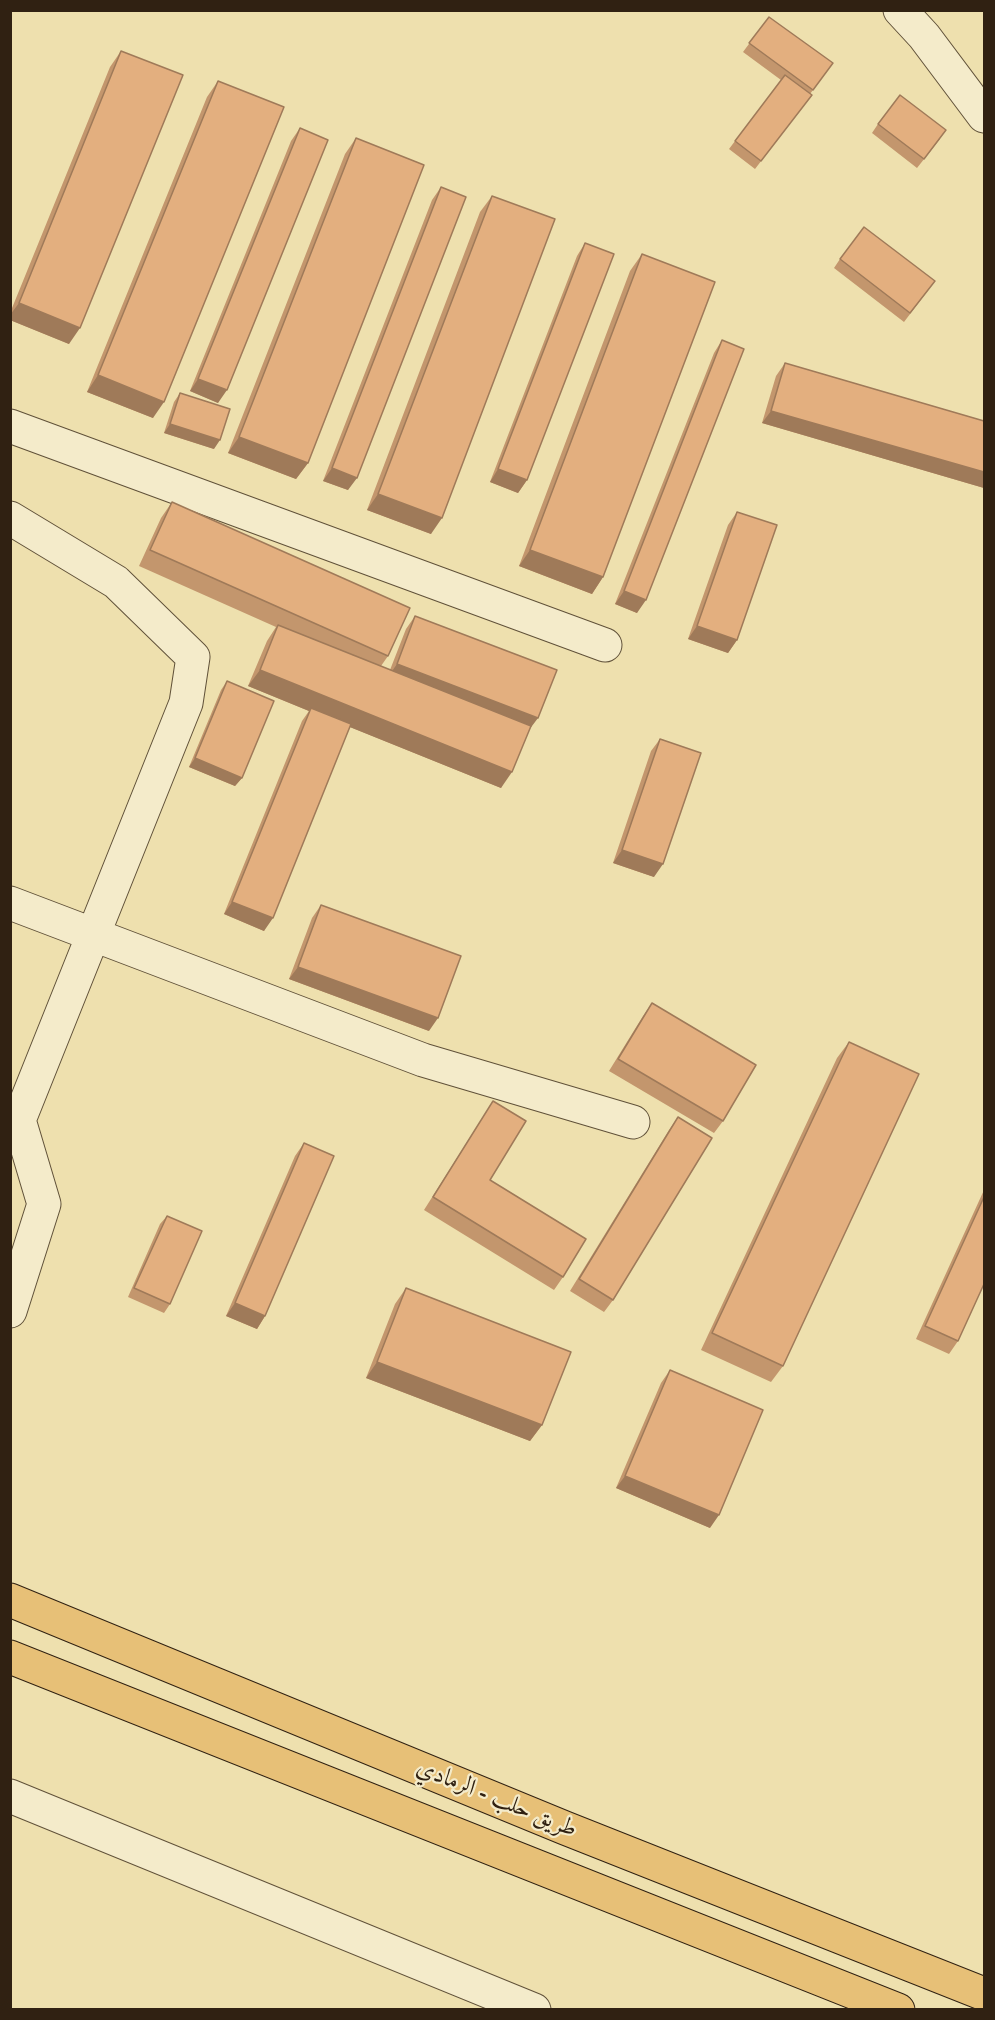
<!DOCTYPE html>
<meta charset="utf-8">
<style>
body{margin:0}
#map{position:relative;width:995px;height:2020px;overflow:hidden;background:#eee0ae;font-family:"IM FELL DW Pica",serif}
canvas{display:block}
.frame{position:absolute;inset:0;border:12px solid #302112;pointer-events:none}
</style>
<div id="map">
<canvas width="995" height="2020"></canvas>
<div class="frame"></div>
</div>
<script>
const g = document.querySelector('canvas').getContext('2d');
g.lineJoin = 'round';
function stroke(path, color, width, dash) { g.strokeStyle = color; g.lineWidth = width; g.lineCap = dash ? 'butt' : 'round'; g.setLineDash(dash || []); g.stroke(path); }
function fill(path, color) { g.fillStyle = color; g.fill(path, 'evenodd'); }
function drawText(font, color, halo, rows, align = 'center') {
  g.font = font + ' "IM FELL DW Pica",Amiri,serif'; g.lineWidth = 4.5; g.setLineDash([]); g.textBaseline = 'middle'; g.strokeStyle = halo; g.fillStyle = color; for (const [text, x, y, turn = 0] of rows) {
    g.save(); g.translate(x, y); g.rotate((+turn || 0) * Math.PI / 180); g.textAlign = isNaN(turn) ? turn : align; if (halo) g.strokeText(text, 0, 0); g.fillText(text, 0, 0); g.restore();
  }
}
const minor = new Path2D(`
 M900,10L924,36L984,116
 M10,426L605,645
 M10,518L116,582L193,657L186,703L19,1120L44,1204L10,1311
 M10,903L423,1060L633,1122
 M10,1796L534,2010`);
const highway = new Path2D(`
 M10,1600L565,1828L984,1994
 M10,1657L898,2010`);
stroke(minor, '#605139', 35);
stroke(highway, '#302112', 35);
stroke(minor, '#f4ebca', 33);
stroke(highway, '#e7c077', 33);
fill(new Path2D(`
 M769,17L833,63L810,94L805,104L755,169L729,149L781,80L743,52Z
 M121,51L69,344L10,320V313L110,67Z
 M218,81L153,418L87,392L207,97Z
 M878,124L940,139L917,168L872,133Z
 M300,128L218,403L190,391L291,141Z
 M356,138L308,463L296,479L228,453L345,154Z
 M441,187L348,490L323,481L432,200Z
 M492,196L431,534L367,510L480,212Z
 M585,243L527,480L518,493L490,482L577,256Z
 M642,254L603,577L592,594L519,566L630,271Z
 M840,259L935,281L904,322L834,268Z
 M722,340L637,613L615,604L714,353Z
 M785,363L984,421V488L762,423L776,376Z
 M180,393L214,449L164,433L174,402Z
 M172,502L388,656L381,666L390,670L406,629L415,616L529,730L501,788L350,727L264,931L224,914L302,721L309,711L248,686L267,641L276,627L139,566L161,518Z
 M737,512V640L728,653L688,639L728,525Z
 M227,681L242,778L235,786L189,767L221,690Z
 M660,739L654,877L613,863L651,751Z
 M321,905L429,1031L289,979L312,918Z
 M652,1003L723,1121L714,1133L609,1071L643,1016Z
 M849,1042L783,1366L771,1382L701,1350L837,1058Z
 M493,1101L490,1180L563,1277L554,1290L424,1210Z
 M678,1117L613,1300L604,1312L570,1291L669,1130Z
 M304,1143L265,1316L257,1329L226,1316L295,1156Z
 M984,1190V1284L958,1341L949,1354L916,1339Z
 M167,1216L170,1304L164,1313L128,1297L160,1224Z
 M406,1288L542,1425L530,1441L366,1378L395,1304Z
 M670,1370L710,1528L616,1488L661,1383Z`), '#c3966d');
fill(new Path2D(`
 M19,303L80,328L69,344L10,320V315Z
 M98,375L164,402L153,418L87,392Z
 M198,379L227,390L218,403L190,391Z
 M771,411L984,472V488L762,423Z
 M170,424L220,440L214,449L164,433Z
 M239,437L308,463L296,479L228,453Z
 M332,468L357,478L348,490L323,481Z
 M498,469L527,480L518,493L490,482Z
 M378,494L442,518L431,534L367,510Z
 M530,550L603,577L592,594L519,566Z
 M624,591L646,600L637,613L615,604Z
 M697,626L737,640L728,653L688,639Z
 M397,664L538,718L529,730L388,677Z
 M260,670L512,772L501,788L310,711L311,708L309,711L248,686Z
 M195,758L242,778L235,786L189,767Z
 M622,850L663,864L654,877L613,863Z
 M232,902L273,918L264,931L224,914Z
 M298,967L438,1018L429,1031L289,979Z
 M235,1303L265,1316L257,1329L226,1316Z
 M377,1362L542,1425L530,1441L366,1378Z
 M625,1476L719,1515L710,1528L616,1488Z`), '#9f7a59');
const building = new Path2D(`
 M769,17L833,63L813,90L749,43Z
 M121,51L183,75L80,328L19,303Z
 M785,75L812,95L761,161L735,141Z
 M218,81L284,107L164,402L98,375Z
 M900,95L946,130L924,159L878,124Z
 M300,128L328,140L227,390L198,379Z
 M356,138L424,165L308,463L239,437Z
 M441,187L466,197L357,478L332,468Z
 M492,196L555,219L442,518L378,494Z
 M864,227L935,281L910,313L840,259Z
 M585,243L614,254L527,480L498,469Z
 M642,254L715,282L603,577L530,550Z
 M722,340L744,349L646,600L624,591Z
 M785,363L984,421V472L771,411Z
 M180,393L230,409L220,440L170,424Z
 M172,502L410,608L388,656L150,550Z
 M737,512L777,525L737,640L697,626Z
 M415,616L557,670L538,718L397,664Z
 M278,625L531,726L512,772L260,670Z
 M227,681L274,701L242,778L195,758Z
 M311,708L351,724L273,918L232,902Z
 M660,739L701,753L663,864L622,850Z
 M321,905L461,956L438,1018L298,967Z
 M652,1003L756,1065L723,1121L618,1059Z
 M849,1042L919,1074L783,1366L712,1333Z
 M493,1101L526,1121L490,1180L586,1239L563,1277L433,1197Z
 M678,1117L712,1138L613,1300L579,1279Z
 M304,1143L334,1156L265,1316L235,1303Z
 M984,1197V1284L958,1341L925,1326Z
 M167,1216L202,1231L170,1304L134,1288Z
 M406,1288L571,1352L542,1425L377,1362Z
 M670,1370L763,1410L719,1515L625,1476Z`);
fill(building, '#e3af7f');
stroke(building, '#9f7a59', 1.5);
drawText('24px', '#302112', '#f4ebca', [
 ["طريق حلب - الرمادي",496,1800,22]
]);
</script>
